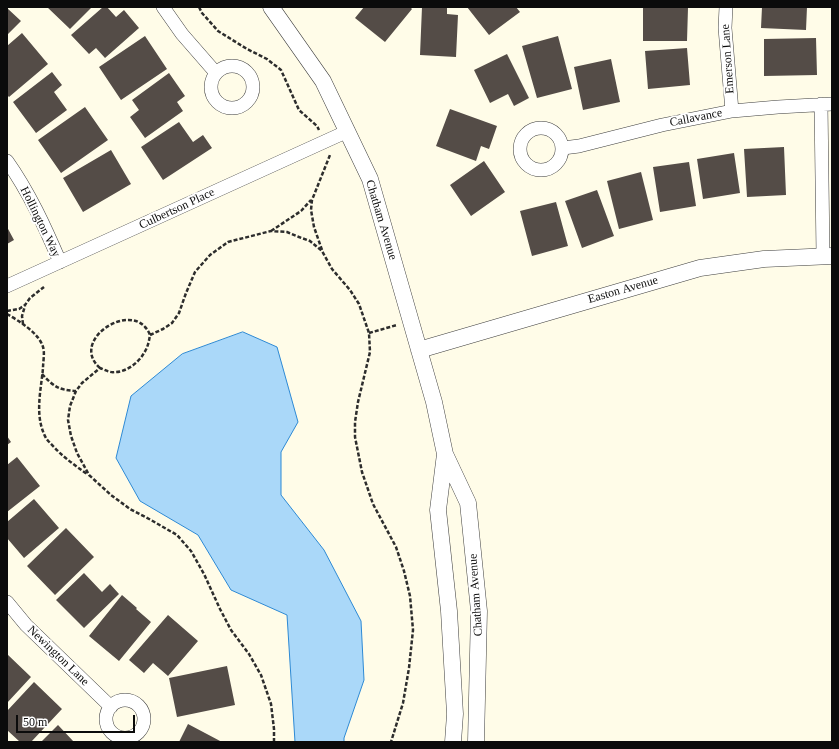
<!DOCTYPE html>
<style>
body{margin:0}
#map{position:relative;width:839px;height:749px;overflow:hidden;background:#fffce8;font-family:Georgia,serif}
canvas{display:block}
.frame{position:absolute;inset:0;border:8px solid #0b0b0b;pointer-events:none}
.scale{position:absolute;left:16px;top:715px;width:119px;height:18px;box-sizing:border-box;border:2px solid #0b0b0b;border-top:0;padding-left:5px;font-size:12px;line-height:14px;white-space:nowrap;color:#0b0b0b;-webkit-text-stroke:3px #fff;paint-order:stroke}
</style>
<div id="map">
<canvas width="839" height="749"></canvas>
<div class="frame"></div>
<div class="scale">50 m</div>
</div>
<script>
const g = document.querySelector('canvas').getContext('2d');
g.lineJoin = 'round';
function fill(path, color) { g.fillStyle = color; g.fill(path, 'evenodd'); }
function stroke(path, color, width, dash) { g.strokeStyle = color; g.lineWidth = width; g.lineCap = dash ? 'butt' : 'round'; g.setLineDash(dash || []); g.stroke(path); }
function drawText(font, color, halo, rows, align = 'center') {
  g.font = font + ' Georgia,serif'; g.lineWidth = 4; g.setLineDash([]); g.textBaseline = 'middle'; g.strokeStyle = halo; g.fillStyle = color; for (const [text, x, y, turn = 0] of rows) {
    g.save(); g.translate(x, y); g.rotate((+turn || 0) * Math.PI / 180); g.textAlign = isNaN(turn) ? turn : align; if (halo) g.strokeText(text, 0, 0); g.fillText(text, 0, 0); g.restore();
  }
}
const water = new Path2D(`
 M243,332L277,347L298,422L281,452V495L324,550L361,621L364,680L344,738V742H295L287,615L231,590L198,535L140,501L116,458L131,396L182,354Z`);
fill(water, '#aad8f9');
stroke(water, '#2d89d4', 1);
fill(new Path2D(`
 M47,7H92L70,29Z
 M103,7H107L116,17L124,10L139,28L105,58L96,48L89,54L71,35Z
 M364,7H410L412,9L385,42L355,18Z
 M422,7H447V14L458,15L456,57L420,55Z
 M467,7H516L520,12L489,35Z
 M643,7L688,8L687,41H643Z
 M762,7H807L806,30L761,28Z
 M7,8L21,21L7,35Z
 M22,33L48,64L9,97L7,95V46Z
 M145,36L167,69L121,100L99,67Z
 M558,36L572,89L537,98L522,46Z
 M816,38L817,75L764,76V39Z
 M687,48L690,85L648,89L645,51Z
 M507,54L529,98L514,106L508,94L490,103L474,70Z
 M611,59L620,102L583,110L574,67Z
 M52,72L62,85L54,92L67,110L36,133L13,102Z
 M169,73L185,96L177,102L183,111L145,138L130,117L139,110L132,100Z
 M85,107L108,140L61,173L38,140Z
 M450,109L497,126L489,149L481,146L476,161L436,146Z
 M179,122L193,142L203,135L212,148L163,180L141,147Z
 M784,147L786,195L747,197L744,149Z
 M111,150L131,184L83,212L63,178Z
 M734,153L740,193L703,199L697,159Z
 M484,161L505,192L471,216L450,185Z
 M689,162L696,206L660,212L653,167Z
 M641,172L653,220L619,229L607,181Z
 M597,190L614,236L582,248L565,201Z
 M556,202L568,246L532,256L520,211Z
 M7,227L14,240L7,244Z
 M7,436L11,442L7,445Z
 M17,457L40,486L7,512V465Z
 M34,499L59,528L24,558L7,538V522Z
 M66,528L94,557L55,595L27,566Z
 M84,573L102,592L110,584L119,594L84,628L56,600Z
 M122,595L137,608L136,609L151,622L119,661L89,636Z
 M168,615L198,641L168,676L153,663L144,673L129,660Z
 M7,654L31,677L7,703Z
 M227,666L235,705L177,717L169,678Z
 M34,682L62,709L31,742H20L7,730V711Z
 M188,724L222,742H179Z
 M58,725L74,742H41Z`), '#544c47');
const minor = new Path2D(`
 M163,7L182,34L216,73
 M726,7L725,28L732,111
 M211 87a21 21 0 1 1 42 0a21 21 0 1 1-42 0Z
 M821,104L823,255
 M520 149a21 21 0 1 1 42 0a21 21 0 1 1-42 0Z
 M563,148L579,146L662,125L732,111L778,107L832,104
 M7,161C29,192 45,227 60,262
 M7,286L348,131
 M7,602L26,625L111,707
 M106 719a19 19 0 1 1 38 0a19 19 0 1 1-38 0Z`);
const tertiary = new Path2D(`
 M271,7L323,81L370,179L434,402L445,454L468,503L479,611L476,742
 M419,350L700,268L764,259L832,256
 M445,454L438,510L449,611L455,714L453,742`);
stroke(minor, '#3e3e3e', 14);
stroke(tertiary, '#3e3e3e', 17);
stroke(new Path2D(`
 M199,7L202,13L218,31L247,49L267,59L281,70L299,110L317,126L319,130
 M271,231L301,211L311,200
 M322,250L314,227L311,210L312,200L330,155
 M7,311L19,309L25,305L30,298L44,287
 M7,314C19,321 39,333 43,347C45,353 43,362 43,368C41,391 34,416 46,438C48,441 51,444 54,447C64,458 76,466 87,474
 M23,324L22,316L25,306
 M369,333L397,325
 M100,368C70,342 125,304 145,327C147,329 149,332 150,335
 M42,374C54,387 59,390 76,391
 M274,742V729L271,704L261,675L249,654L231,630L220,609L204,574L191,551L177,535L151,520L130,509L111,495L89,475L77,453L71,436L68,420L70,406L76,391L82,383L100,368C105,370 110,373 115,372C127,372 139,362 144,353C148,347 149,341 150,335L163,329L172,323L179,313L186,293L195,272L210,255L228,242L271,231L287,232L299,237L310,241L322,251L332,269L350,290L359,304L369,333L370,352L358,402L355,422V437L362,472L373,504L396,547L404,571L410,596L413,630L409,668L403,703L391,742`), '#2d2d2d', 2.5, [4, 2]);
stroke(minor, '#fff', 13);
stroke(tertiary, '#fff', 16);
drawText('12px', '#0b0b0b', '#fff', [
 ["Emerson Lane",728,59,-94],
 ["Callavance",696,118,-11],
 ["Culbertson Place",177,209,-25],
 ["Chatham Avenue",381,220,73],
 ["Hollington Way",40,222,64],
 ["Easton Avenue",623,290,-16],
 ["Chatham Avenue",476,595,-94],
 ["Newington Lane",58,656,44]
]);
</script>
